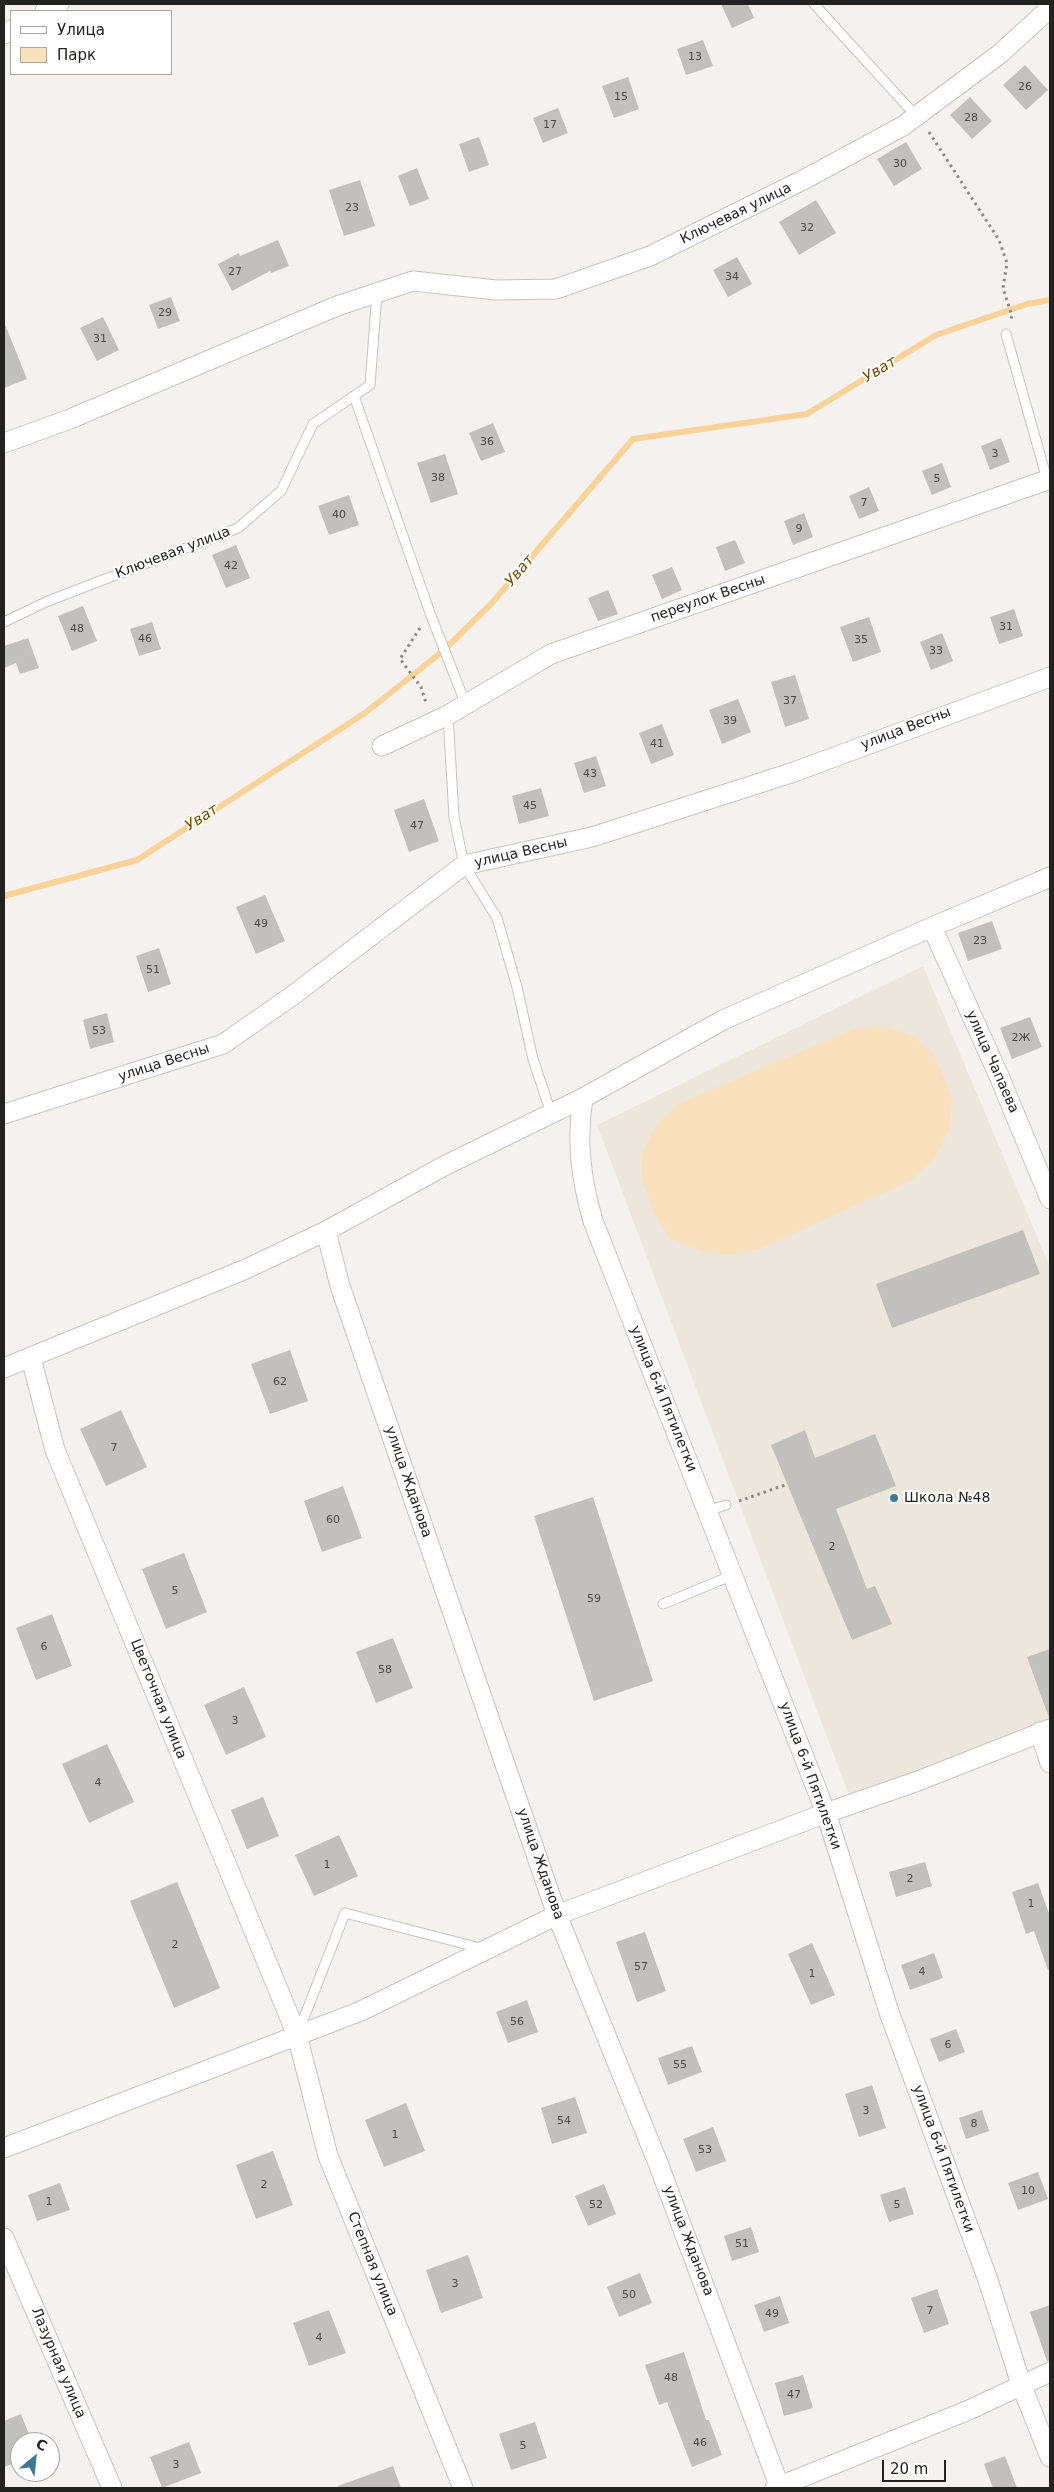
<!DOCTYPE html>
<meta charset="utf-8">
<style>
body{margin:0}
#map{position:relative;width:1054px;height:2492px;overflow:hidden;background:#f4f1ee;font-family:"DejaVu Sans",sans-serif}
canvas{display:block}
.frame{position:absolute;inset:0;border:5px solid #222220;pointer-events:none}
.legend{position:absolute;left:10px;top:10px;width:162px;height:65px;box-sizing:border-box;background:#fff;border:1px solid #a7a7a6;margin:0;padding:6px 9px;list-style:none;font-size:15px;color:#222220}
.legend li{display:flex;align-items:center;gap:10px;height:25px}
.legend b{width:25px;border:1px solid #a7a7a6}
.north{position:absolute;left:10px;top:2432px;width:50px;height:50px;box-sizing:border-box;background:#fff;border:1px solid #a7a7a6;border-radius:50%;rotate:28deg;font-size:14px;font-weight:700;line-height:20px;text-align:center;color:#222220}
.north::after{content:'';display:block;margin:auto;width:18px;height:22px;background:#3d7990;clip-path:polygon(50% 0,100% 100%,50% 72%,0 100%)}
.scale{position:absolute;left:882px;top:2460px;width:64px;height:22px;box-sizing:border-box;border:2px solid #222220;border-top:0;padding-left:6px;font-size:15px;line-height:18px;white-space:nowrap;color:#222220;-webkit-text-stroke:4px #fff;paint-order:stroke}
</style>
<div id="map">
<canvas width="1054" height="2492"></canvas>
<div class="frame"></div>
<ul class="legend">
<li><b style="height:6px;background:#fff"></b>Улица</li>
<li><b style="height:14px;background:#fae1bd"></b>Парк</li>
</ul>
<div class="north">С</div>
<div class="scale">20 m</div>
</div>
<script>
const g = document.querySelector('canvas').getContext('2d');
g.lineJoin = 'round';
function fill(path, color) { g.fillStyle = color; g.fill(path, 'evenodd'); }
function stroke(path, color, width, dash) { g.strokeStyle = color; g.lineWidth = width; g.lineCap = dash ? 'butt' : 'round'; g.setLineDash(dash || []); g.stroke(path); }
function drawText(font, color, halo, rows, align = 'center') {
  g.font = font + ' "DejaVu Sans",sans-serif'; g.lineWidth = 4; g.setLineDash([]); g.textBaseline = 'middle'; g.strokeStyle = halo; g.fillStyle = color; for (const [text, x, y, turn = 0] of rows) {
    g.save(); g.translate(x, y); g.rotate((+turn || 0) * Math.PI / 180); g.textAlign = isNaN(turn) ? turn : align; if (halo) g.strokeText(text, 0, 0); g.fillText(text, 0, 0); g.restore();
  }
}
fill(new Path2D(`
 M923,966L1050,1267V1729L852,1803L597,1125Z`), '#ede6dc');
fill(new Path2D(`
 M884,1026L913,1036L933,1053L952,1098L950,1128L934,1159L912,1180L760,1249L729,1255L700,1251L670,1238L656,1217L642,1180L641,1157L654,1128L678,1104L854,1029Z`), '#fae1bd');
stroke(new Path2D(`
 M4,896L137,860L365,713L443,651L492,603L633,439L807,414L936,335L1027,304L1050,300`), '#f9d29a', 6);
fill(new Path2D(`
 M721,4H748L754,18L732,28Z
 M703,40L713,66L686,75L677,49Z
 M1025,65L1048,90L1026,110L1003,85Z
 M628,77L639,109L614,118L602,86Z
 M970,97L992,121L972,139L950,115Z
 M558,108L568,133L543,143L533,118Z
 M479,137L489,165L469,172L459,144Z
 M906,142L922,169L894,186L877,159Z
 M417,168L429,199L410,206L398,176Z
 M360,180L375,226L344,236L329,190Z
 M816,200L836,233L799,255L779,222Z
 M278,240L289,266L271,273L270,271L232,291L218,264L239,253L240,256Z
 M737,257L752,284L728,297L713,270Z
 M171,297L180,321L158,329L149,305Z
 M103,317L119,350L97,361L80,328Z
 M4,322L27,379L4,388Z
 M493,423L505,452L481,461L469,433Z
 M1001,438L1010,462L990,470L981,446Z
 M445,454L458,494L431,503L417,463Z
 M942,463L951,487L932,495L922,471Z
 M869,487L879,511L859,519L849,496Z
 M349,495L359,525L329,535L318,506Z
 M804,513L813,537L793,545L784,521Z
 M735,540L745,563L725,571L716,547Z
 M236,545L250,578L226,588L212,555Z
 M672,567L682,590L662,599L652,575Z
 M608,590L618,614L598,621L588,598Z
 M83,606L97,641L72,651L58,616Z
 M1014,609L1023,636L999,644L990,617Z
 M869,617L881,652L853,662L840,627Z
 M152,622L161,649L139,656L130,629Z
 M942,633L953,661L931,670L920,642Z
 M28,638L39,668L20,674L16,663L4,668V646Z
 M795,675L809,719L785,727L771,682Z
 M738,699L751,732L722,744L709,710Z
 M662,724L674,755L651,764L639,733Z
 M596,756L606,786L584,793L574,763Z
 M541,788L549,816L519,824L512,796Z
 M424,799L439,841L409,852L394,810Z
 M265,895L285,941L256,954L236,907Z
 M992,921L1002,949L968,961L958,933Z
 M159,948L171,984L148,992L136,956Z
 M107,1013L114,1042L90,1049L83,1020Z
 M1030,1017L1042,1047L1012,1059L1000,1028Z
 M1023,1230L1040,1274L892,1328L876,1284Z
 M290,1350L308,1401L270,1414L251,1364Z
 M121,1410L147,1467L106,1486L80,1429Z
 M805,1430L815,1458L875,1434L896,1486L836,1509L867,1589L875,1586L892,1624L852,1640L771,1445Z
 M343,1486L362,1538L322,1552L304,1501Z
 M593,1497L653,1681L594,1701L534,1516Z
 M184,1553L207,1612L166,1629L142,1569Z
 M52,1614L72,1666L36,1680L16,1628Z
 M393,1638L413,1688L376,1703L356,1652Z
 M1050,1649V1715H1048L1027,1657Z
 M244,1687L266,1737L226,1755L204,1705Z
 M107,1744L134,1802L89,1823L62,1764Z
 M263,1797L279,1836L247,1849L231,1810Z
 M339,1835L358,1876L314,1896L295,1855Z
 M925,1862L932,1886L896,1897L889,1872Z
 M177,1882L220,1988L174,2008L130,1901Z
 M1038,1883L1050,1916V1970H1048L1034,1931L1026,1934L1012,1892Z
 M645,1932L666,1991L637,2002L616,1942Z
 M812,1943L835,1995L811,2005L788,1954Z
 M934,1953L943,1978L910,1990L901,1965Z
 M527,2000L538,2032L508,2043L496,2012Z
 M956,2029L965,2052L939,2062L930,2039Z
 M692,2046L702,2072L668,2085L658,2058Z
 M872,2085L886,2128L859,2137L845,2094Z
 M575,2097L587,2133L552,2144L541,2108Z
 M406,2103L425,2151L384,2167L365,2120Z
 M982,2110L989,2131L966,2139L959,2118Z
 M713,2127L726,2161L696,2172L683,2139Z
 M273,2151L293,2205L256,2219L236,2165Z
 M1038,2172L1048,2199L1018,2210L1008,2183Z
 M60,2183L70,2210L37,2221L28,2195Z
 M604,2184L616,2214L588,2226L575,2196Z
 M905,2187L914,2214L889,2222L880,2195Z
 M751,2227L759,2252L732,2261L724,2236Z
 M468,2255L483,2298L441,2313L426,2270Z
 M640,2273L652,2303L619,2317L607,2287Z
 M937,2289L949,2324L924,2333L911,2298Z
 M780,2296L789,2323L764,2332L754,2305Z
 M1050,2305V2361H1047L1030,2312Z
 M329,2310L346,2353L309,2366L293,2323Z
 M684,2352L706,2420H709L722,2455L692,2467L667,2402L659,2405L645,2365Z
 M803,2375L813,2408L784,2416L775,2383Z
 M21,2414L32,2442H20V2461L4,2467V2421Z
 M535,2422L547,2458L511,2470L499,2434Z
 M189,2442L201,2473L162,2488L150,2457Z
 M1005,2456L1017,2488H993L984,2464Z
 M393,2466L401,2488H339L338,2486Z`), '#c2c0bc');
const service = new Path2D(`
 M814,4L916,116
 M1006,334L1048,483
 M354,396L430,613L466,705
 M4,622L48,601L238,528L281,491L313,424L370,385L377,293
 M448,715L454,817L464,865L497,918L517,987L533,1059L551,1113
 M707,1511L726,1505
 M663,1604L733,1575
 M298,2033L345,1913L484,1949`);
const minor = new Path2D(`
 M45,11L59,4
 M4,34L11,30
 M4,443L70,419L337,306L413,281L496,290L556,289L650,256L805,179L903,126L1001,53L1050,8
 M382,746L448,715L551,654L1047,480
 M932,927L999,1076L1050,1199
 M583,1098C576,1141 581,1179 593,1221L826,1813L890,2015L988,2280L1021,2384L1050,2457
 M4,1114L223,1044L292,996L464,865L592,837L794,772L1050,677
 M326,1231L340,1286L557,1915L658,2163L780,2488
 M31,1358L55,1450L297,2035L328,2156L463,2488
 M4,1368L246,1269L326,1231L444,1166L583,1098L723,1020L932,927L1050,877
 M1040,1732L1050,1763
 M4,2148L361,2011L557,1915L826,1813L918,1781L1050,1729
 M4,2238L112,2488
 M775,2488L969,2410L1050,2372`);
stroke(service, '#c6c4c1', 11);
stroke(minor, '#c6c4c1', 21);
stroke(new Path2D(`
 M929,132L999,240L1007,263L1003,288L1012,316L1010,321
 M420,628L400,659L421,687L426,703
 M739,1501L785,1485`), '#8b8a87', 3, [2.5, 4]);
stroke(service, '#fff', 9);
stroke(minor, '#fff', 19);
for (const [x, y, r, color] of [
 [894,1498,5,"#3d7990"]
]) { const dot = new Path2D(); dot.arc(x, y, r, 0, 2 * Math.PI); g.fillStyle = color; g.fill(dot); stroke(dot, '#fff', 2); }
drawText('11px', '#4a4a47', null, [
 ["13",695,57],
 ["26",1025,87],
 ["15",621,97],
 ["28",971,118],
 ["17",550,125],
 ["30",900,164],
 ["23",352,208],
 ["32",807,228],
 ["27",235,272],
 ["34",732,277],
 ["29",165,313],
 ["31",100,339],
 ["36",487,442],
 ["3",995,454],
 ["38",438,478],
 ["5",937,479],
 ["7",864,503],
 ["40",339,515],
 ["9",799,529],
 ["42",231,566],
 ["31",1006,627],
 ["48",77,629],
 ["46",145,639],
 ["35",861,640],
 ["33",936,651],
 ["37",790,701],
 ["39",730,721],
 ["41",657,744],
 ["43",590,774],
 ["45",530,806],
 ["47",417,826],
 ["49",261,924],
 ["2З",980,941],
 ["51",153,970],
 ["53",99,1031],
 ["2Ж",1021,1038],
 ["62",280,1382],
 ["7",114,1448],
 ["60",333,1520],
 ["2",832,1547],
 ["5",175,1591],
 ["59",594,1599],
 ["6",44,1647],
 ["58",385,1670],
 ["3",235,1721],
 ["4",98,1783],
 ["1",327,1865],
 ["2",910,1879],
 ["1",1031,1904],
 ["2",175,1945],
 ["57",641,1967],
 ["4",922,1972],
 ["1",812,1974],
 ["56",517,2022],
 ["6",948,2045],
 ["55",680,2065],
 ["3",866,2111],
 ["54",564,2121],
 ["8",974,2124],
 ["1",395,2135],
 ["53",705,2150],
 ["2",264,2185],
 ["10",1028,2191],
 ["1",49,2202],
 ["52",596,2205],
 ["5",897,2205],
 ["51",742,2244],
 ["3",455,2284],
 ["50",629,2295],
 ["7",930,2311],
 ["49",772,2314],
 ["4",319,2338],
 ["48",671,2378],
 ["47",794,2395],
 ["46",700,2443],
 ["5",523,2446],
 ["3",176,2465]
]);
drawText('14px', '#222220', '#fff', [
 ["Ключевая улица",736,214,-26],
 ["Ключевая улица",173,553,-21],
 ["переулок Весны",708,599,-19],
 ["улица Весны",906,729,-21],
 ["улица Весны",521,853,-13],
 ["улица Чапаева",992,1062,66],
 ["улица Весны",164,1063,-18],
 ["улица 6-й Пятилетки",663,1399,68],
 ["улица Жданова",408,1482,71],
 ["Цветочная улица",158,1699,68],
 ["улица 6-й Пятилетки",810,1776,70],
 ["улица Жданова",540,1864,71],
 ["улица 6-й Пятилетки",943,2159,70],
 ["улица Жданова",688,2241,69],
 ["Степная улица",372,2264,68],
 ["Лазурная улица",58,2363,67]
]);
drawText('14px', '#222220', '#fff', [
 ["Школа №48",904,1498]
], 'left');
drawText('italic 15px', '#704b04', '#fff', [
 ["Уват",880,370,-31],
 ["Уват",520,571,-50],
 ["Уват",202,818,-33]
]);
</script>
